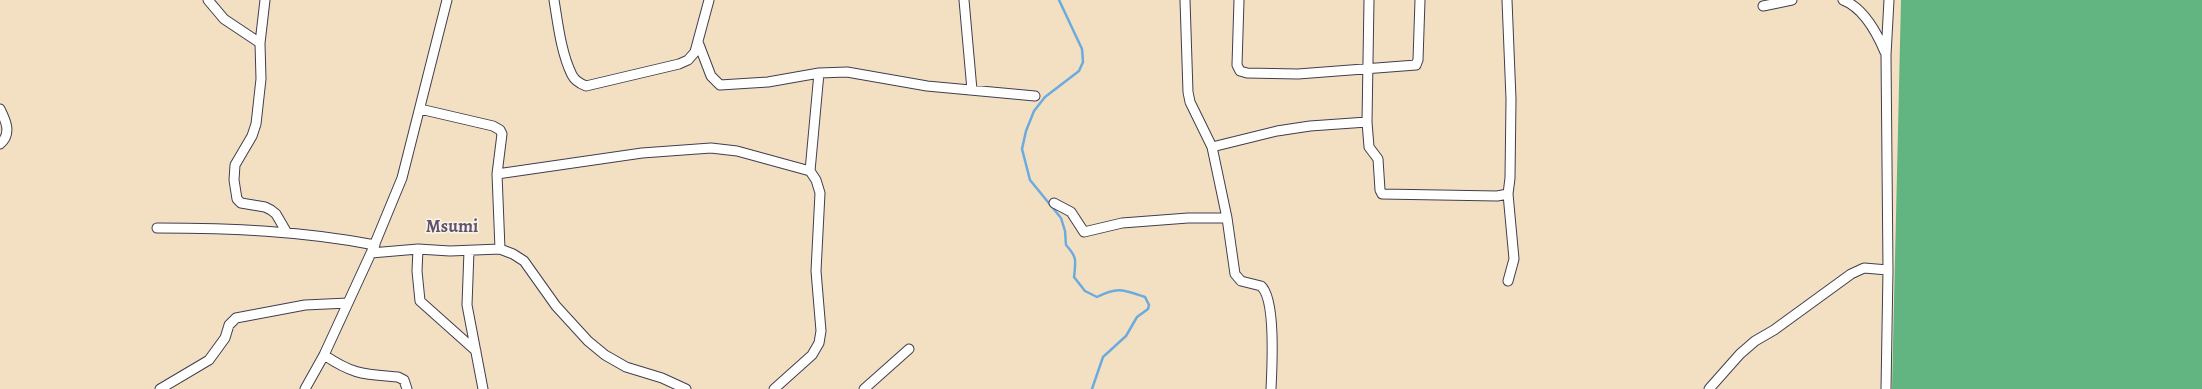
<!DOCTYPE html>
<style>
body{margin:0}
canvas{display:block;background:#f3e0c3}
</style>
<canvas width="2202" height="389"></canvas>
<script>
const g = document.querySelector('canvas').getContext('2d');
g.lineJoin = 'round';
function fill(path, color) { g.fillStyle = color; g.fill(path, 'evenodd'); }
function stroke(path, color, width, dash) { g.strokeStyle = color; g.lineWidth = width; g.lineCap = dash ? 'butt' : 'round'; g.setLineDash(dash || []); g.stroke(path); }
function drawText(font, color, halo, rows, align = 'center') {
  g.font = font + ' Alegreya,serif'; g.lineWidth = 3; g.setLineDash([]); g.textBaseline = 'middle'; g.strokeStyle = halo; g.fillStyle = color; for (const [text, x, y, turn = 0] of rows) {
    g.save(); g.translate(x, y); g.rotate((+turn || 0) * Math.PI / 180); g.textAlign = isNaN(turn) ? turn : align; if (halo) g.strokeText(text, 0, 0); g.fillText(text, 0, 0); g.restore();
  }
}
fill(new Path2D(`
 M1901,0H2202V389H1892Z`), '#62b480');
stroke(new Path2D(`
 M1059,0L1082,49L1083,62L1079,71L1045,97L1034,111L1026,131L1022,149L1030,180L1061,218L1065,231L1066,245C1077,257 1076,260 1074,277L1085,291L1097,297C1118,286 1124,290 1145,297L1149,305L1148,309L1137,317L1126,336L1103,357L1092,389`), '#6cabde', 2.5);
const minor = new Path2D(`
 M208,0L224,19L260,43
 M265,0L260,43L261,79L256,124L252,136L235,165L234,180L237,199L241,203L265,207L271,210L276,214L287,233
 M554,0C558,24 561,53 572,75C575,81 581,84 586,86L679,64L688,60L695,52L709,0
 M964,0L972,90
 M1185,0L1188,92L1190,102L1212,147L1227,218L1235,274L1241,281L1261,286C1276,299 1272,368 1271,389
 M1239,0L1237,65L1240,71L1247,73L1298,74L1416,65L1418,60L1420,0
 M1369,0L1367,122L1369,147L1378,159L1380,190L1382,194L1497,196L1508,194L1510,178L1511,99L1507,0
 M1843,0C1864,8 1877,33 1885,52
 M1763,6L1792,0
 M698,42L711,76L720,85L768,82L819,73L847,72L927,86L1035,96
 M0,109C6,121 12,134 0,144
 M420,109L493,126L500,130L502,134L497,174L500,249
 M1212,147L1277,131L1310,126L1367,122
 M810,171L819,73
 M497,174L642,153L711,148L737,151L810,171L816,180L820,193L816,271L821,331L819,343L812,355L774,389
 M1054,203L1071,212L1084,232L1122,223L1188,218H1227
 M157,228C230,228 303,231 375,245
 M418,249L417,271L420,301L476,351
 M469,251L467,305L483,389
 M371,253L418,249L450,251L500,249L513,254L524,261L556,306L588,341L605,355L626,367L662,378L686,389
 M1508,281L1514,259L1508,194
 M324,355C354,375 363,374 398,377L404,380L407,389
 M160,389L209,360L225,338L229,325L236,318L305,305L348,303
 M305,389L324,355L371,253L402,178L447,0
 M864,389L909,349
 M1709,389L1740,354L1755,341L1774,330L1851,274L1864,268L1888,270
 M1886,389L1888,270L1886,55L1889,0`);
stroke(minor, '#413e4f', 11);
stroke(minor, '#fff', 9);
drawText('bold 18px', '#5e5271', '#fcf5e5', [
 ["Msumi",452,228]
]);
</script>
